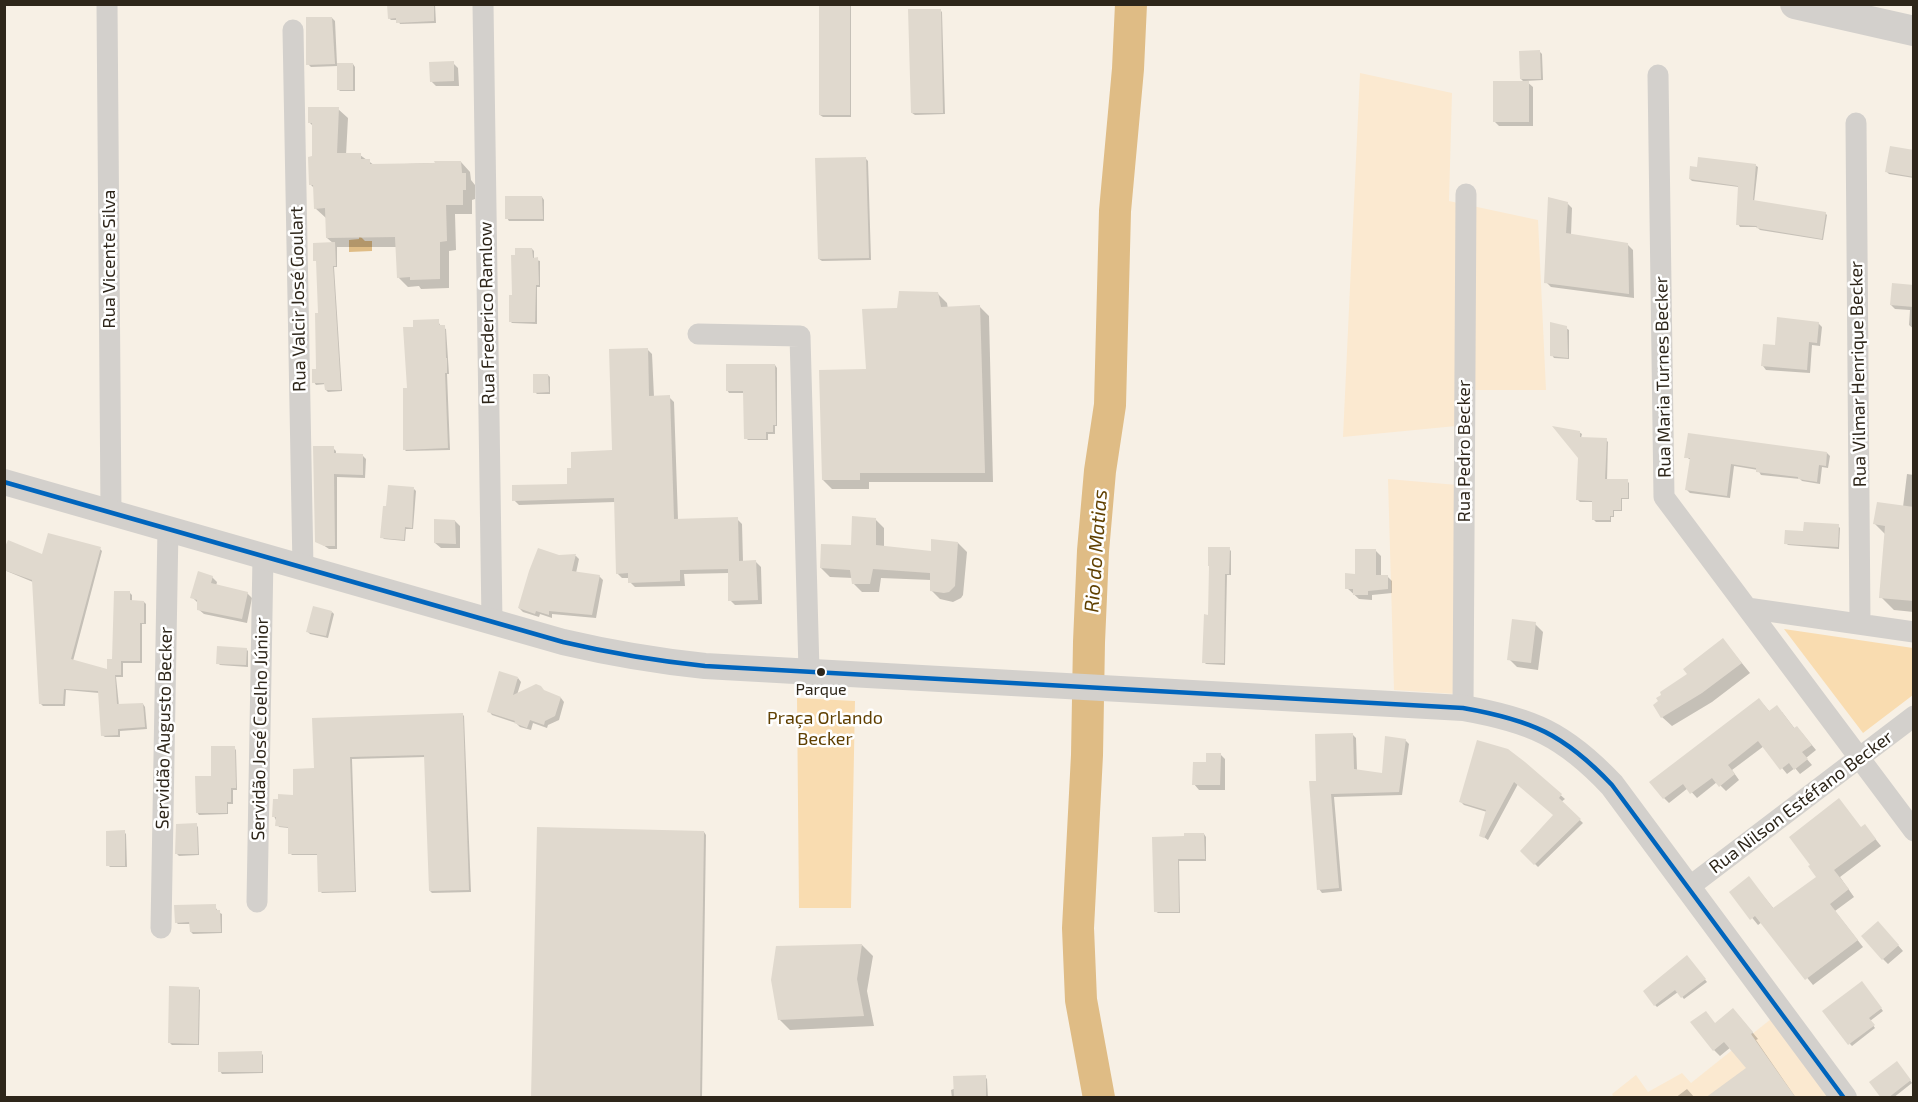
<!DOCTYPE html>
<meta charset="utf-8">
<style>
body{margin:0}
#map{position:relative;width:1918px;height:1102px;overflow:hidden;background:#f7f0e5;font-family:"Exo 2",sans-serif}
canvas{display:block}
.frame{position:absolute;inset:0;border:6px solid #2e261a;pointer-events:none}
</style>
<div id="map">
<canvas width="1918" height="1102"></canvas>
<div class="frame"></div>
</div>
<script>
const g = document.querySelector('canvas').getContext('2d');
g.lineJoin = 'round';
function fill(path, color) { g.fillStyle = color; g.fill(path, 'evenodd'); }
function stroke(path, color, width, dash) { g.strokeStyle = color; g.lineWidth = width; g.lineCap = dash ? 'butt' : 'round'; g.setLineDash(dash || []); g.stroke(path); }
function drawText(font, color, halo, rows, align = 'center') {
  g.font = font + ' "Exo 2",sans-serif'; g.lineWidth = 5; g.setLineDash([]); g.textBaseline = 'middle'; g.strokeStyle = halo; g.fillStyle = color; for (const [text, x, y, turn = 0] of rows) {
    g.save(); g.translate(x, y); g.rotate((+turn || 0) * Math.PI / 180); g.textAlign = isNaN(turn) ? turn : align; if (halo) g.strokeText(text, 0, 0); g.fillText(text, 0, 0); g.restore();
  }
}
fill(new Path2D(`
 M1360,73L1452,93L1449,201L1538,220L1546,390H1456V426L1343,437Z
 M1388,479L1457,485V694L1394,690Z
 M1771,1019L1829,1097L1614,1098L1612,1094L1636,1075L1648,1092L1682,1073L1691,1083Z`), '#fbe9d0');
fill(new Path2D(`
 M1784,629L1913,648V695L1863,733Z
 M797,698L855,701L851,908H799Z`), '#f9dcb0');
fill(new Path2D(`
 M359,235L365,241H372V251L349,252V240L359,239Z`), '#dfbc85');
fill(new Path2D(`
 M389,4H435L436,23L400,24L398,20H391L389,18Z
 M820,4H851V117H823L820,115Z
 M940,10L942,12L945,114L915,115L912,113Z
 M332,18L335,21L337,64H353L355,67V91H340L338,89V66L311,67L308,64Z
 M1540,52L1542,54L1543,80L1526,81L1533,87V126H1499L1495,122L1525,83L1521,79Z
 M453,63L458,68L459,86H436L431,81Z
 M338,109L348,118L346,155H360L374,165L461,162L470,172L471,180L475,185V199L472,200V214H455L456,250L449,251V288L421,289L419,286L408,287L398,277L397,247H337V267H334L342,391L328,392L326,390V384L316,385L314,382L317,370L319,314L318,263L315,260L334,244L327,238L326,218L315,208L314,188L310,184L313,158L314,127L309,122Z
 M1914,152V178L1889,174L1887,172Z
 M866,159L868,161L871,260L822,261L819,259Z
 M1755,165L1758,167L1754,202L1825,213L1827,215L1823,240L1760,230L1757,227H1740L1738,224L1739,187L1692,181L1690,179Z
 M542,197L544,200V221H509L507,218Z
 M1567,203L1572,208L1571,235L1628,245L1633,250L1634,298L1551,287L1546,282Z
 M532,249L534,251V259L540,261V287H537V324L512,323L510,321L513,297Z
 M1914,287V329L1909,325L1910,310L1895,309L1891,305Z
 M938,294L947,303L948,309L980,307L989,316L993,482H869V489H832L823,480L867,371L898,309Z
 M438,321L441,327L446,329L449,374H447L450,450L406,451L404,449L414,328Z
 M1818,323L1822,327L1820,346L1812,345L1810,373L1766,370L1763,366L1776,346Z
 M1566,328L1569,330V359L1554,358L1552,355Z
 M647,349L652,354L654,397H669L674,402L678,520L737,519L742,524L743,562H756L761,567L762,604L735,605L730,600L729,573L684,574L685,586L635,587L630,582V578H622L617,573L615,502L519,505L514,500L568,485L573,469L614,452Z
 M775,365L777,368V426H775V434H768V440H748L746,438L745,393H729L727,390Z
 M548,375L550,377V394H537L535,392Z
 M1579,432L1582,434L1581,438L1606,440L1608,442L1607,481H1627L1629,483V499H1622V511H1614V517H1611V522H1596L1594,520V502H1580L1578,500Z
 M333,448L336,451V455L363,456L366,459L365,478L337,477V549H329L317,541Z
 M1827,453L1830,456L1828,468L1822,467L1820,484L1802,481L1800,479L1761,475L1758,470L1734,466L1730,498L1690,493L1687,490L1691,460L1686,457Z
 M1907,474L1914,475V612L1894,610L1881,597L1886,535L1875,524L1903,507Z
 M414,489L416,491L413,529H406L405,541L384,539L382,537Z
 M875,519L884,528V547L932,552L958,543L967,552L963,595L961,598L953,602L940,599L931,590V580L881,578L879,592H862L853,583V578L830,577L821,568L853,546Z
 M455,521L460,526V548H441L435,543Z
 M1838,526L1840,528L1839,549L1788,545L1786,543L1804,533Z
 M100,549L102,551L73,661L108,671L114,661L129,592L132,595V602H144L146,604V624H142V663H123V677H116L119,706L143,704L145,707L147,729L120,731V737H105L102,735L99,693L66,690L65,706H43L41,704L33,582L4,570L43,556Z
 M1229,549L1231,551V575H1227L1225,665L1206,664L1204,662L1209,616Z
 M1376,551L1381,556V576H1387L1392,581V593L1372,595V600L1359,599L1347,588Z
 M558,556H576L579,559L576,573L599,576L603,580L596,618L552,614V618L540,614L539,617L523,612L519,608Z
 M212,577L217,582L216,586L247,593L252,598L247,623L204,614L198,609L197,602L192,597Z
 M332,612L334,614L328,638L310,634L308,632Z
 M1535,624L1543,632L1538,670L1517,667L1509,659Z
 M1723,640L1750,673L1712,702L1672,726L1662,717L1690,674Z
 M246,649L248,651V667L220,665L218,663Z
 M518,678L521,682L517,695L545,693L561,698L564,702L559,720L548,725L547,728L533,723L531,730L520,727L516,723L492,715L489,711Z
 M1764,705L1770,712H1782L1795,729L1797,728L1802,733L1816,750L1806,758L1812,765L1800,774L1795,768L1787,774L1764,746L1732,770L1739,780L1726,791L1717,782L1697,798L1688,788L1669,803L1664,798L1651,782Z
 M462,714L464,716L471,892L432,893L430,891L425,757L352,759L356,892L322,893L320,891L318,855H292L290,853L289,828L279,827L274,816L294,796L315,770Z
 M1353,735L1356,738L1357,771L1383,774L1405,740L1409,744L1402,795L1334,797L1342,891L1322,893L1319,889L1317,782Z
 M234,748L236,750L237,790H233V804H228V814L199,815L197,812L213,778Z
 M1220,754L1225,759V790H1199L1194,784L1207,764Z
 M1524,763L1565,799L1561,802L1583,823L1538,867L1522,851L1555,815L1518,784L1488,840L1481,835L1487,812L1464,805L1461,802Z
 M196,825L198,827L199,855L179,856L177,854Z
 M1865,826L1881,846L1840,877L1854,897L1835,911L1863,947L1813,985L1762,922L1758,925L1731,892L1749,878L1774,909L1818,877Z
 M124,832L126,834L127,867H110L108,865Z
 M704,832L706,835L702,1098H532Z
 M1204,834L1206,837V861H1179L1180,913H1158L1155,911L1185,838Z
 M215,906L218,912L222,914V933L193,934L191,932V924H178L176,922Z
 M1883,928L1903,951L1888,964L1883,959Z
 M862,945L873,956L867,991L874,1026L790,1030L779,1019Z
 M1687,957L1707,982L1684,999L1678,992L1657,1007L1655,1005Z
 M1864,985L1883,1011L1870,1021L1875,1028L1852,1046L1850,1044Z
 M198,988L200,990L199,1045H172L169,1042Z
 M1739,1016L1758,1039L1756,1040L1796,1098H1707L1748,1068L1731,1047L1720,1056L1714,1050L1716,1024Z
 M261,1053L263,1055V1073L222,1074L220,1071Z
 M1898,1065L1912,1083L1893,1098H1883Z
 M985,1077L987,1079L988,1098H952L951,1090Z
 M1687,1089L1695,1098H1675Z`), '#0003');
stroke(new Path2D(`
 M1099,1098L1081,1000L1078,928L1087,755L1089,642L1093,551L1100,471L1110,405L1115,211L1128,69L1131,4`), '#dfbc85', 32);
fill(new Path2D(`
 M387,4H434V21L396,23V18L388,19Z
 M819,4H850V115H819Z
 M908,9H941L943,113H911Z
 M306,17H332L335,64L306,65Z
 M1540,50L1541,79H1520L1519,51Z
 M454,61V81L430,82L429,62Z
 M337,63H353V90H337Z
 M1493,81H1529V122H1493Z
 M308,107H339L337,153H361V159H370V164L435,163L434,161H461L462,173H466V190H463V205H446L447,241L440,242V279L410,280V277L397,278L395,237L326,238L325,208L314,209L313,185H309L308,157L312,156V123H308Z
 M1890,146L1914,150V177L1885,172Z
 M866,157L869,258L818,259L815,158Z
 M1698,157L1756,164L1753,200L1826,212L1822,239L1756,228L1757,226L1736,225L1738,186L1689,179L1690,166L1697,167Z
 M505,196H542L543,219H505Z
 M1548,197L1568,202L1566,233L1628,243L1629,294L1544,283Z
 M335,242L336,266H333L341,390H325L324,383H312V369H316L315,313H318L316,261H313V243Z
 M515,248H532L533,258L538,257L539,285H536L535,322H509V295H512L511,255H515Z
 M1892,283L1914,285V307L1890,305Z
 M899,291L938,292L941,307L980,305L985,473H860V480H822L819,370L866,369L862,309L897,308Z
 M1777,317L1819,322L1817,343L1809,342L1807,370L1761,366L1763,344L1775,345Z
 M439,319V325H445L446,358H447V373H445L448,448L403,450V388H407L403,327H413V320Z
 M1550,322L1567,326L1568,358L1550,356Z
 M648,348L649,396L670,395L674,519L738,517L739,561L756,560L758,600L728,601V569L680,570V581L628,583V573L616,574L614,498L512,501V485L567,484V468H571V452L612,450L609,349Z
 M726,364H775L776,425H773V432H766V439H744L743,391H726Z
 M533,374H548L549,392L533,393Z
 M1552,426L1580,431V437L1607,438L1605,479H1628V498H1621V510H1613V516H1610V520H1592V501L1576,500L1578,458Z
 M1688,433L1827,452L1826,466L1819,465L1817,482L1798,479V477L1756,472V468L1731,464L1727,496L1685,490L1690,458H1684Z
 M313,446H334V453L363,454V475L334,474L335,546H324L315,542Z
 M388,485L414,487L412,528L405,527L404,540L380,538L383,506H386Z
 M1877,502L1914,507V601L1879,598L1885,526L1873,524Z
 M852,516L876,518V545L931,551V539L958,542L955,586L949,592L944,593L930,591V573L873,569L870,584H852L850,570L820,568L821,544L851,545Z
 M434,519L455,520L456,544L434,543Z
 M1804,522L1839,524L1838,547L1784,544L1785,530L1803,531Z
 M48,533L101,547L71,659L107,669V659H112L114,591H130V600L144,601V623H140V661H121V675H115L117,704L143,703L145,727L118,729V735L101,736L98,691L64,689L63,704H39L32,580L4,570V549L8,540L42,554Z
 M1208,547H1230L1229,574H1225L1224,663H1202L1204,614L1208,615L1209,566H1208Z
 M538,548L559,555L576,554L572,571L600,575L592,615L549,611V615L536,611L535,614L518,608L529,571Z
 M1355,549H1376V575H1388V589L1368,591V595H1353V589H1345V573L1355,574Z
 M198,571L213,576L211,583L248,592L242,619L197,610V600L190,598Z
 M313,606L332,611L326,636L306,632Z
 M1512,619L1536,622L1531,663L1507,660Z
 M1723,638L1742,663L1702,693L1661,718L1653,705L1658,701L1656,698L1661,695L1660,692L1687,674L1683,669Z
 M217,646L247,648L246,665L216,664Z
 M499,671L518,677L513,695L536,684L541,686L544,690L561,697L555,716L545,721L544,725L530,720L527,728L514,723L515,721L487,712Z
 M1759,698L1769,711L1777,705L1794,728L1797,726L1812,745L1802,752L1808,759L1794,770L1789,763L1780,770L1758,741L1728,765L1735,774L1719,787L1712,778L1690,794L1683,784L1663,799L1649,782Z
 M463,713L469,890L429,891L424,755L350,757L355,891L318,892L317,854H288V827L275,826L276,817H272L273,799H278V794L293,795V769L314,768L312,718Z
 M1353,733L1354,769L1382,773L1385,736L1406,739L1399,792L1331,794L1339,888L1317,890L1309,781H1316L1315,734Z
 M1477,740L1508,749L1525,762L1562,794L1559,798L1581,819L1534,865L1520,851L1553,815L1514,782L1484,838L1479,836L1486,810L1459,802Z
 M211,746H235L236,788H231V802H227V813H196L195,776H211Z
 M1206,753H1221L1220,785H1192L1193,762H1206Z
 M1839,798L1861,827L1865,824L1876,839L1834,870L1849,889L1830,904L1858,940L1805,980L1755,916L1750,920L1729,892L1749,876L1773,908L1816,877L1808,866L1810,865L1789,837Z
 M197,823L198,854H175L176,824Z
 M537,827L704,831L700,1098H531Z
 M125,830V866H106V831Z
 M1184,833H1204L1205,859H1178L1179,912H1154L1152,837L1184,836Z
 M216,904V910H220L221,932H190L189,922L175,923L174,905Z
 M1878,921L1899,945L1882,960L1861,936Z
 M862,944L857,979L864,1016L778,1020L771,980L776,946Z
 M1687,955L1706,979L1681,998L1675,990L1654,1006L1643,991Z
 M1862,981L1882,1008L1869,1018L1875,1025L1848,1045L1822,1011Z
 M169,986L199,987L198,1044L168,1043Z
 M1733,1008L1753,1032L1751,1034L1796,1098H1705L1746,1068L1724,1042L1713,1051L1690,1022L1706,1011L1715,1023Z
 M262,1051V1072H218V1052Z
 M1897,1061L1911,1080L1888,1098H1881L1869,1082Z
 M986,1075V1098H954L953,1076Z`), '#e0d9ce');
stroke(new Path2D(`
 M107,4L111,513
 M483,4L492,622
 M293,30L303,568
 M1658,75L1664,497L1914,831
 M1856,123L1860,624
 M698,334L800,336L809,671
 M1747,608L1914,632
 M1463,708L1466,194
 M1689,887L1914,716
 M257,902L263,556
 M161,928L168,528`), '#d3d0cc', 21);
stroke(new Path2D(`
 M4,482L563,642C610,653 657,661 705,666L1463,708C1531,720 1564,734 1612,785L1844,1098`), '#d3d0cc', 26);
stroke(new Path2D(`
 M1795,4L1914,31`), '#d3d0cc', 30);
stroke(new Path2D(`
 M4,482L563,642C610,653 657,661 705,666L1463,708C1531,720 1564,734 1612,785L1844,1098`), '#0065bd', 4.5);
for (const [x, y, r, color] of [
 [821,672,5,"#2e261a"]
]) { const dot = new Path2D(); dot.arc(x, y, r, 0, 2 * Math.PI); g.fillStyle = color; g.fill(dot); stroke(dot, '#fff', 2); }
drawText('16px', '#2e261a', '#fff', [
 ["Parque",821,690]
]);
drawText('18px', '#2e261a', '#fff', [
 ["Rua Vicente Silva",109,259,-90],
 ["Rua Valcir José Goulart",298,299,-91],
 ["Rua Frederico Ramlow",487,313,-91],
 ["Rua Vilmar Henrique Becker",1858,374,-91],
 ["Rua Maria Turnes Becker",1663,377,-91],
 ["Rua Pedro Becker",1464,451,-90],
 ["Servidão Augusto Becker",164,728,-89],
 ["Servidão José Coelho Júnior",260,729,-89],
 ["Rua Nilson Estéfano Becker",1801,802,-37]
]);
drawText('18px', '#5f3f00', '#fff', [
 ["Praça Orlando",825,718],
 ["Becker",825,739]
]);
drawText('italic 20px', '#604001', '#fff', [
 ["Rio do Matias",1096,551,-86]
]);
</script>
